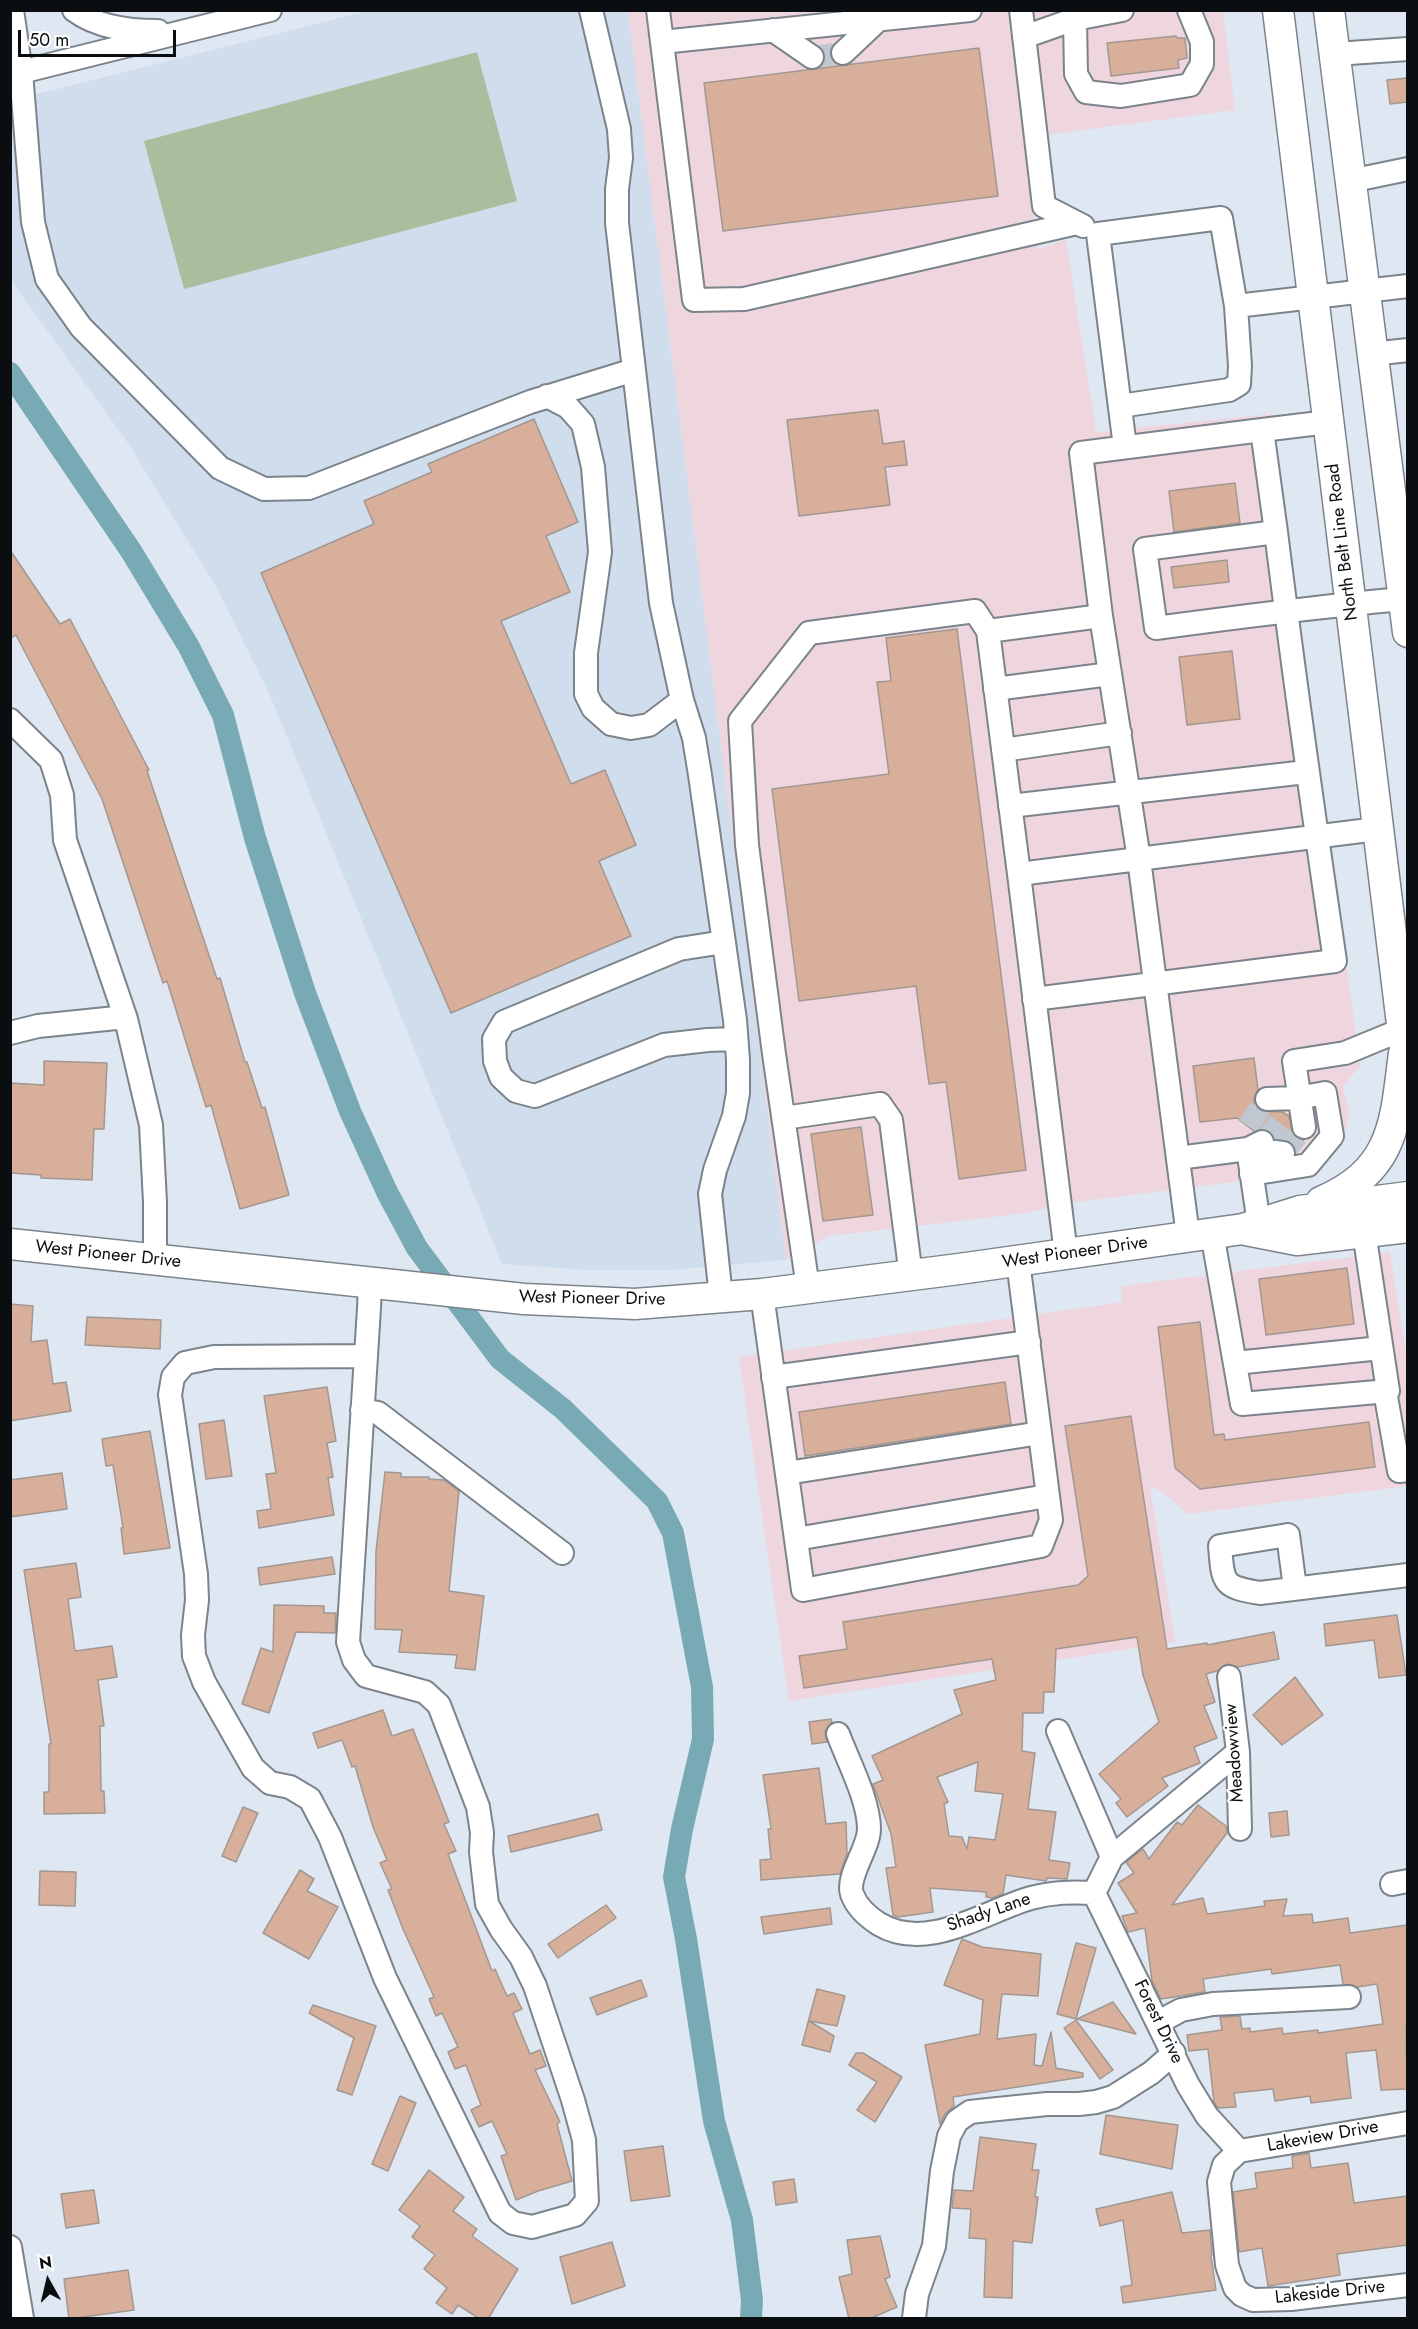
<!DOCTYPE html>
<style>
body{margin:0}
#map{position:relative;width:1418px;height:2329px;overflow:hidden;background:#dfe8f2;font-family:Jost,sans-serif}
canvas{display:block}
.frame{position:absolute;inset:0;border:12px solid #0b0e11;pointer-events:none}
.north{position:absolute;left:18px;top:2251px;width:60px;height:60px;-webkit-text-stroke:4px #fff;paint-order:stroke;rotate:352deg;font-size:16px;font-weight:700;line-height:24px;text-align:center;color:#0b0e11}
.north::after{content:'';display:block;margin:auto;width:21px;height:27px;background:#0b0e11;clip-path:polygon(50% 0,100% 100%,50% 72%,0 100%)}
.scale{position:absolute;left:18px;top:30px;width:158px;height:27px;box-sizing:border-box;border:3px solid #0b0e11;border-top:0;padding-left:8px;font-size:18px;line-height:21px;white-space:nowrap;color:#0b0e11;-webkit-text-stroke:4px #fff;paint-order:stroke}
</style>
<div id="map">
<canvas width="1418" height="2329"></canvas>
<div class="frame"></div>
<div class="north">N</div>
<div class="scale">50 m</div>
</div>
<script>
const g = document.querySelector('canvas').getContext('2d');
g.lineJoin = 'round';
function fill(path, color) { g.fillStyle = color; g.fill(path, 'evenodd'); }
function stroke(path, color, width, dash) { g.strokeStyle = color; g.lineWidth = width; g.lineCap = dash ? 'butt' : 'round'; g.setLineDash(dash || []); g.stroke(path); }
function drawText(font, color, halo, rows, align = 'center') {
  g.font = font + ' Jost,sans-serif'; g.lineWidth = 4.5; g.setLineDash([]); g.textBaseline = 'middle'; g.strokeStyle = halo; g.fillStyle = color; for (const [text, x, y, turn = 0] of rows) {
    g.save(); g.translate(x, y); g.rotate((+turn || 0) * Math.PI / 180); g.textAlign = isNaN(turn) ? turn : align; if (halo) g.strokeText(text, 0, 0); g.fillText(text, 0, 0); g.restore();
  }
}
fill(new Path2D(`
 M628,11H1008L1038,249L1066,240L1096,432L1272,414L1360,1066L1343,1086L1349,1113L1343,1143L1320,1168L1274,1177L1076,1202L1020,1214L829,1236L786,1260Z
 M1032,11H1223L1235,110L1047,135Z
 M1390,1252L1407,1358V1486L1188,1514L1161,1491L1150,1485L1175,1642L789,1701L739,1357L1122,1302L1121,1286Z`), '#eed5de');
fill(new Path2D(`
 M367,11H628L786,1260L670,1270H585L502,1264L272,700L219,592L130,446L11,280L10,101Z`), '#cfddec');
fill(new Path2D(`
 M477,52L517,201L184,289L144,141Z`), '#a8be9c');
stroke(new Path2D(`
 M10,373L131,551L189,647L223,715L255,838L305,993L350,1111L387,1192L417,1248L500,1359L563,1409L657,1501L673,1533L702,1687L703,1739L682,1829L674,1877L686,1939L714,2121L742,2220L752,2300L751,2318`), '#78aab5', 22);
const building = new Path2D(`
 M1176,36L1177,38H1185L1187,58L1178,60L1179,68L1111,76L1107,43Z
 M979,48L998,196L723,231L704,83Z
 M1407,78V102L1390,104L1387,80Z
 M878,410L883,444L904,441L907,465L885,467L890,505L799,516L787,420Z
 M534,419L578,522L546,536L570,592L501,621L571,784L605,770L636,845L599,861L631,936L451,1013L261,573L374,524L364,501L432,472L428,464Z
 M1235,483L1240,523L1174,532L1169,491Z
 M10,550L60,624L70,619L149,770L147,771L217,979L220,978L245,1062H247L262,1108L265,1107L289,1195L240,1209L211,1105L206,1107L167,981L163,983L102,799L16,635L10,639Z
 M1227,560L1229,582L1174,588L1171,567Z
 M957,629L1026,1170L959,1179L946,1082L929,1084L916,986L799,1001L772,789L889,774L877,682L891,681L886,638Z
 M1232,651L1240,719L1187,725L1179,657Z
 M1254,1058L1258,1090L1254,1099L1255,1106L1261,1111L1282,1112L1289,1116L1293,1135L1304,1140L1296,1150L1291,1142L1275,1138L1270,1131L1263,1129L1254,1131L1237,1118L1200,1122L1193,1066Z
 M44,1061L107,1063L104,1129H94L92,1180L41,1178V1175L10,1173V1083L44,1085Z
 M861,1127L873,1215L823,1221L811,1134Z
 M1347,1268L1354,1324L1266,1335L1259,1279Z
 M10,1304L33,1306L31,1342L47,1340L53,1384L66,1382L71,1411L10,1421Z
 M87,1317L161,1320L160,1349L85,1345Z
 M1200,1322L1214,1435L1224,1434L1225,1440L1369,1422L1375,1467L1200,1489L1175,1468L1158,1327Z
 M1005,1382L1011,1424L805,1456L799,1412Z
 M327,1387L336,1441L327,1443L333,1477L328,1478L334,1515L259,1528L257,1511L271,1509L266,1474L276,1473L264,1396Z
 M1131,1416L1167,1649L1207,1643V1645L1274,1632L1279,1659L1238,1667L1227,1664L1217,1671L1206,1674L1215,1702L1204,1706L1217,1738L1194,1747L1200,1763L1162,1778L1168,1786L1127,1817L1116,1803L1121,1799L1099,1774L1159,1722L1143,1675L1137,1637L1056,1649L1054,1692H1044L1043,1713H1023L1022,1751L1035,1753L1028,1809L1056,1812L1049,1860L1070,1863L1067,1879L1047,1878L1046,1881L1006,1875L1003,1894L992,1898L986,1897V1892L930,1888L933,1912L898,1917L893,1915L886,1868L896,1867L891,1834L873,1784L883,1780L872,1756L962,1714L954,1690L996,1680L992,1659L804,1688L799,1656L847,1649L843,1622L1078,1585L1088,1576L1065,1426ZM978,1762L975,1791L1003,1794L995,1840L969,1837L967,1849L962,1837L949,1836L944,1804L948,1802L937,1777Z
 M224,1420L232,1476L206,1479L199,1424Z
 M150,1431L170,1548L124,1554L121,1528H123L113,1465L106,1466L102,1439Z
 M385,1472L401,1473V1477H429V1479L444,1480L459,1491L449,1591L484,1596L475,1670L455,1668L457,1655L399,1652L402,1630L375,1629L376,1551Z
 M62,1473L67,1509L10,1517V1480Z
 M332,1557L335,1574L260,1585L258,1568Z
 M76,1563L81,1597L68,1599L75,1651L112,1646L117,1677L98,1680L104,1726H100L101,1791H104L105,1813L44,1814V1792H49V1744H51L24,1570Z
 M274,1605L324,1606V1613H336L335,1633L296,1632L269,1713L242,1704L261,1648L273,1652Z
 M1397,1615L1406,1675L1379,1678L1374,1640L1326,1646L1324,1624Z
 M1295,1677L1323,1715L1282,1745L1253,1715Z
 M383,1710L392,1736L413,1729L449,1822L444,1824L456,1851L448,1854L492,1971L495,1969L507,1996L514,1993L522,2009L513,2013L530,2054L540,2050L546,2066L535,2070L560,2122L557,2124L572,2181L538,2191L516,2200L501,2156L507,2154L492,2121L479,2127L471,2110L481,2105L466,2065L455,2069L448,2052L458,2047L442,2013L436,2016L429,1999L434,1997L403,1929L388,1890L392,1889L380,1863L387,1860L373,1827L355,1766L352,1767L342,1740L318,1748L313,1733Z
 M831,1719L832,1722L825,1731L827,1742L812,1744L809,1722Z
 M819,1768L826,1824L846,1822L847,1854L840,1874L761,1880L760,1860L771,1859L768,1829H771L763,1775Z
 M1198,1805L1226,1826L1227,1833L1172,1905L1203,1898L1207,1914L1265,1906L1264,1901L1287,1899L1283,1916L1312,1914L1313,1923L1348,1918L1350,1933L1407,1925V2024H1406L1407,2089L1381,2090L1376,2050L1346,2053L1351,2098L1311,2103L1310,2096L1275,2101L1273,2089L1234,2093L1236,2107L1218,2108L1214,2102L1208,2049L1189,2051L1187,2035L1222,2030L1220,2017L1240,2016L1242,2029L1250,2028V2032L1282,2028L1283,2034L1318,2030V2033L1383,2024L1377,1984L1357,1987L1343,1984L1340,1965L1272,1974L1271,1969L1203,1979L1205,1992L1161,1999L1152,1981L1145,1928L1128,1932L1122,1916L1137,1913L1118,1883L1134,1873L1126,1862L1143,1849L1149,1859L1177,1822L1182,1825Z
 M243,1807L258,1813L236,1862L222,1856Z
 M1287,1811L1289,1835L1271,1837L1269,1813Z
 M598,1814L602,1830L511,1852L508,1836Z
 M300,1870L314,1879L307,1891L338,1907L309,1959L263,1933Z
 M40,1871L76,1872L75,1906L39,1905Z
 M606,1905L616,1918L558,1958L548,1944Z
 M830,1908L832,1924L764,1934L761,1917Z
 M962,1939L982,1947L1041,1954L1038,1996L1002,1994L997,2039L1036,2034L1034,2065L1042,2066L1051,2032L1056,2068L1083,2073V2077L953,2097L954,2106L945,2114L940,2124L925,2045L980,2034L983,2000L944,1985Z
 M1076,1943L1096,1948L1076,2019L1057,2014Z
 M641,1980L647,1996L597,2015L590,1998Z
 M817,1989L845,1996L837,2026L809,2021L834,2036L830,2052L802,2045Z
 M1113,2002L1136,2034L1077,2019Z
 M313,2005L376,2026L352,2095L337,2090L354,2038L309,2013Z
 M1076,2020L1113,2070L1100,2079L1064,2028Z
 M856,2053H863L902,2077L875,2122L857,2110L877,2082L849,2065Z
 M400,2096L416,2103L388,2171L372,2164Z
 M1106,2115L1178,2125L1172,2169L1100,2154Z
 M980,2137L1036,2144L1032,2170H1039L1035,2197H1038L1032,2243L1013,2241L1012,2298L984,2297L986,2239L969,2238L971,2209L952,2208L954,2190L973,2191Z
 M663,2146L670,2196L631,2201L624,2151Z
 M1309,2153L1311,2168L1348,2163L1354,2203L1407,2196V2245L1337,2254L1340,2275L1268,2286L1262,2248L1239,2252L1233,2192L1257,2188L1255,2173L1293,2168L1292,2156Z
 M429,2170L464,2197L453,2211L477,2229L472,2236L518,2269L488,2319H480L458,2305L452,2314L436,2303L447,2288L424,2269L435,2255L412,2237L420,2226L399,2210Z
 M794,2179L797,2202L776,2205L773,2182Z
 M94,2190L99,2223L66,2228L61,2194Z
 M1172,2192L1182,2233L1210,2230L1212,2255L1211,2256L1216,2290L1123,2303L1121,2287L1132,2285L1123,2220L1100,2226L1096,2209Z
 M880,2236L890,2277L885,2279L897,2307L869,2319H849L839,2277L852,2274L847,2240Z
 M612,2242L625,2286L572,2304L560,2257Z
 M128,2270L134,2310L69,2319L64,2279Z`);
fill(building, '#d7af9a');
stroke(building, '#a39791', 1.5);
stroke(new Path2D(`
 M812,57L843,53
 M1248,1126L1267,1099
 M1266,1140L1285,1114
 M1283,1153L1304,1127`), '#bfc7d0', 22, [22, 11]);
const minor = new Path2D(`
 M12,10L21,72L33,222L47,279L81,327L220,468L264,489L309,488L530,402L634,370
 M74,10C98,28 130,31 158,31
 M591,10L619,129L621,158L617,189V223L661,603L682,700L694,738L700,775L735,1020L738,1060V1093L734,1116L715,1170L710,1194L721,1297
 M658,10L694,300L744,299L1077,223
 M1021,10L1044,206L1083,226
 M1075,19L1076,74L1086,92L1121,96L1190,85L1202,64V42L1189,10
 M773,30L812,57
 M1024,37L1075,19L1122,10
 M662,42L970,10
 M843,53L879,19
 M1335,54L1408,49
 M21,72L270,10
 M1350,181L1408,169
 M1372,354L1408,350
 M547,396L568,407L583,424L593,467L600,552L586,653V694L593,708L611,724L631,728L649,725L682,700
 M1120,406L1229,390L1239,384L1240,366L1236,306
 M1125,447L1098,234L1221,218L1236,306L1408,286
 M1276,532L1262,430L1328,422
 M1101,616L1081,453L1262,430
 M988,631L1101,616L1139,859L1188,1236
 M995,689L1110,674
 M10,720L51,760L62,795L65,840L126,1019
 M1003,750L1120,733
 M1010,806L1306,772
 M724,942L679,949L504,1022L494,1039L495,1061L501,1077L516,1091L535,1096L664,1045L708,1040L736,1039
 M1034,999L1335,961C1314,818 1294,676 1276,532L1145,549L1156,628C1238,617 1321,606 1403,599
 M10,1033L38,1026L116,1018L126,1019L151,1125L155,1202V1260
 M784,1118L880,1104L891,1120L911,1276
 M1304,1127L1294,1061L1345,1053L1401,1030
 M1178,1158L1248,1149L1262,1142
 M1251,1174L1308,1165L1332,1136L1325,1093L1298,1098L1267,1099
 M1259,1224L1248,1149L1283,1153
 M1212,1233L1242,1404L1388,1391L1364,1232
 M1066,1254L1019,874L1377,829
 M808,1288L774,1054L747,845L740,721L809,633L975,611L988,631L1019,874
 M762,1294L803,1590L1041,1546L1051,1520L1018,1261
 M366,1356L214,1357L185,1363L173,1377L170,1395L196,1574L197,1600L193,1635L194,1656L204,1682L253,1768L270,1783L290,1787L310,1799L330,1837L385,1978L500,2213L513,2223L532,2227L575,2215L587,2201L584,2140L573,2100L535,1986L521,1957L501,1929L487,1904L481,1852L482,1833L478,1807L439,1705L425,1692L366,1676L354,1660L348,1642L369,1308L370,1283
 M1235,1363L1381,1348
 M773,1377L1029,1342
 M1385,1391L1399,1471L1408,1470
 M362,1410L378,1413L562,1553
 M787,1473L1040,1433
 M796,1539L1047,1496
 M1295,1588L1288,1535L1220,1546C1223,1583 1222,1587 1260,1593L1408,1575
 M1229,1677L1238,1752L1240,1829
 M1058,1731L1112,1857L1094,1893L1188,2085L1207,2116L1239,2151
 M838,1734C848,1761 869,1800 869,1829C869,1848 846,1877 852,1894C857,1908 868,1917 879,1924C927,1953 985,1911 1031,1898C1053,1892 1072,1892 1094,1893
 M1112,1857L1238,1752
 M1392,1884L1408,1881
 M1159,2022L1181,2010L1213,2004L1349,1997
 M1239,2151L1224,2165L1219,2182L1227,2265L1235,2288L1242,2295L1253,2300L1291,2299L1408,2285
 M1239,2151L1408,2123
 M10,2247L22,2318
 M914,2318L917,2294L934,2246L942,2171L949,2136L957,2121L970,2112L988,2110L1047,2104H1079L1096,2102L1113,2097L1151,2073L1174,2053`);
const major = new Path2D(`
 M1278,10L1408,1073
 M1329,10L1408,632
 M1321,1202C1395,1170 1395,1123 1404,1053
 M1246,1230L1297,1240L1408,1227
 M10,1244L524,1299L635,1304L762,1294L959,1269L1243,1229L1300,1211L1408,1197`);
stroke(minor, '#7b838b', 26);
stroke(major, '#7b838b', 33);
stroke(minor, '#fff', 22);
stroke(major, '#fff', 30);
drawText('18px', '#0b0e11', '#fff', [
 ["North Belt Line Road",1343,542,-97],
 ["West Pioneer Drive",1075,1253,-8],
 ["West Pioneer Drive",108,1255,6],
 ["West Pioneer Drive",592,1299,1],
 ["Meadowview",1235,1753,-94],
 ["Shady Lane",989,1913,-19],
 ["Forest Drive",1158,2022,64],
 ["Lakeview Drive",1323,2137,-10],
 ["Lakeside Drive",1330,2293,-6]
]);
</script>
